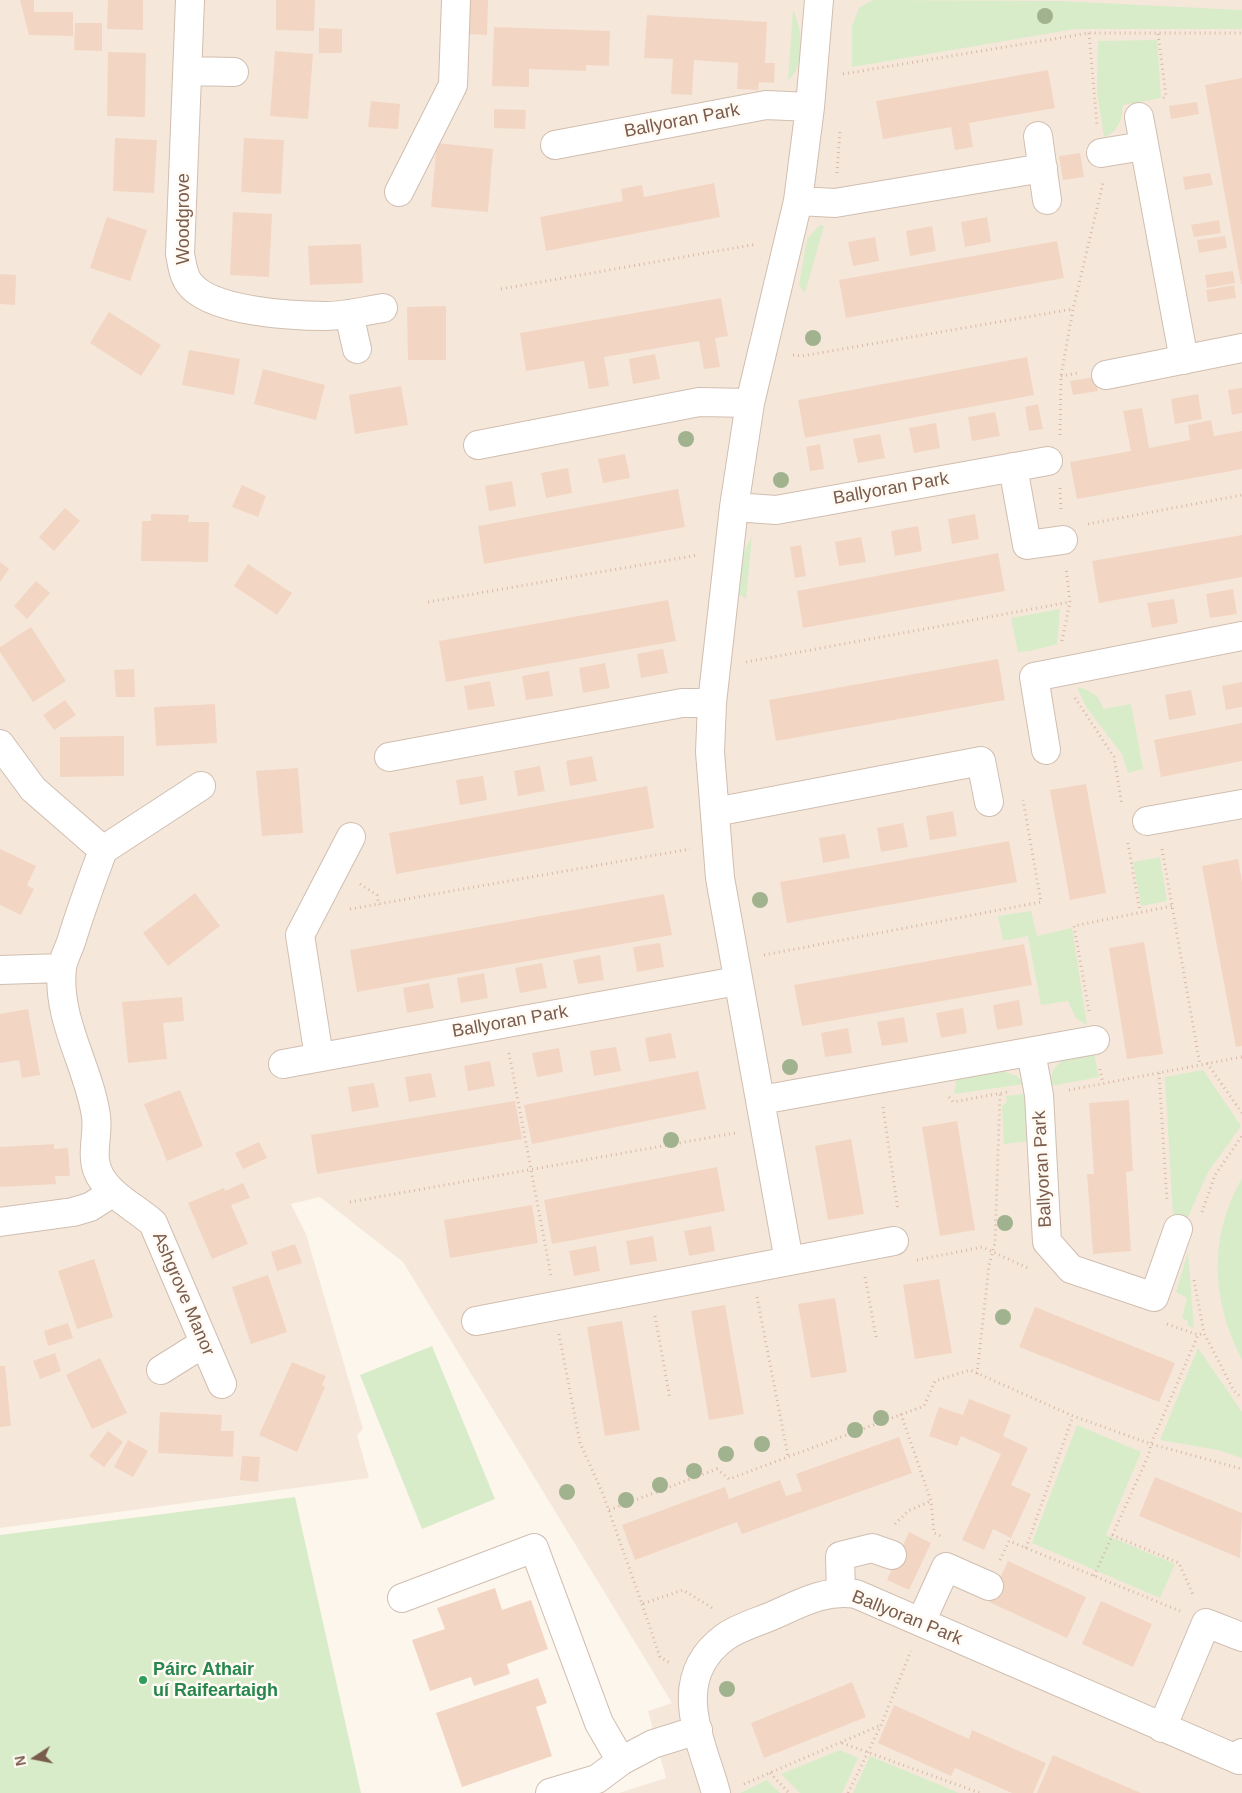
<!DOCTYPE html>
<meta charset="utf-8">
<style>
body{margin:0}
#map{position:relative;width:1242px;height:1793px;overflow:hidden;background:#fdf6ec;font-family:Helvetica,sans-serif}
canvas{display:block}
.north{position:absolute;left:10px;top:1733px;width:50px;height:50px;-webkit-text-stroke:4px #fffaf3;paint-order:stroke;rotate:259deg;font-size:14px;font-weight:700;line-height:20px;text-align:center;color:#7a5c4d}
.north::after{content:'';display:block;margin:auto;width:18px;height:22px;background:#7a5c4d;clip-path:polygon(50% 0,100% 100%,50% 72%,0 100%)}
</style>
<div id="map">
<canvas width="1242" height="1793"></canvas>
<div class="north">N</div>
</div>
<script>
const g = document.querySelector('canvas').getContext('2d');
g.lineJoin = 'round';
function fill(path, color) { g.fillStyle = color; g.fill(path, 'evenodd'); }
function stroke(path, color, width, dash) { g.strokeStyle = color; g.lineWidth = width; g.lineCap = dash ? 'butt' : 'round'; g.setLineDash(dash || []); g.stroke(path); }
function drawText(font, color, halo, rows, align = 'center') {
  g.font = font + ' Helvetica,sans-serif'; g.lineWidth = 5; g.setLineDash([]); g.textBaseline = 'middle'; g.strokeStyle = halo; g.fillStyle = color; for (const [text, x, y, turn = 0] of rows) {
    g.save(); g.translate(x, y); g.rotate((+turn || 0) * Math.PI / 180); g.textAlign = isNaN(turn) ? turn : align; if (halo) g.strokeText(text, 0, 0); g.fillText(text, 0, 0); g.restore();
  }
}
fill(new Path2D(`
 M0,0H1242V1793H619L666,1778L648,1711L672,1703L403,1262L320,1197L291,1204L306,1234L363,1429L357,1435L369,1478L0,1528Z`), '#f5e8da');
fill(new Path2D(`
 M873,0L1061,1L1242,10V29H1075L852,67V26L859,8Z
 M793,10C802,28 807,66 788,80Z
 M1157,40L1161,98L1123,105C1122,118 1119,132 1104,137L1097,92L1098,41Z
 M820,225L824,226L805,293L799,285L807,239Z
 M752,536L746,599L738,594L743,554Z
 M1060,609L1057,644L1030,651L1018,652L1011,618Z
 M1077,687C1090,690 1100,695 1103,709L1131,704L1143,769L1128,773L1122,754L1086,707Z
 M1160,857L1167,901L1141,906L1133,862Z
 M1031,911L1037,936L1072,928L1087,1025L1076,1018L1068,1001L1041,1005L1028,936L1003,941L998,916Z
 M1094,1053L1099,1077L1051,1086C1050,1057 1071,1058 1094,1053Z
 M1000,1070L1017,1076L1024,1084L954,1094L957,1077Z
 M1203,1070L1241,1126L1208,1172L1188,1217L1173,1216L1165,1077Z
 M1025,1094L1029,1141L1004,1144L1002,1106L1007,1102L1006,1096Z
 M1242,1178V1360C1211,1299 1208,1238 1242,1178Z
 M1188,1252L1194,1329L1188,1325V1321L1182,1318L1187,1298L1176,1292Z
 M432,1346L495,1499L422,1529L360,1375Z
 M1198,1348L1242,1412V1458L1218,1450L1160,1440Z
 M1077,1425L1141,1452L1106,1535L1175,1564L1160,1598L1032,1543Z
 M295,1497L361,1793H0V1535Z
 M840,1750L858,1758L842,1793H800L781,1774Z
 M870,1756L959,1793H853Z
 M767,1780L780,1793H740Z`), '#d8ecc9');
fill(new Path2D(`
 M20,0H34V12H73V36L29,35Z
 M108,0H143V30L107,29Z
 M276,0H315L314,31L276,30Z
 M468,0H488L487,35L467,34Z
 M647,15L767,22L765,63H775L774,83L759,82L758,90L737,89L738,63L694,60L692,95L671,94L673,59L644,58Z
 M75,23H102V51L74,50Z
 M494,27L610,31L609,66L586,65V71L529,69V87L492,86Z
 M319,28L342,29V53H319Z
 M275,51L313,54L308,119L270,116Z
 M108,52L146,53L145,117L107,116Z
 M1048,70L1055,108L969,123L973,147L955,150L951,127L883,139L876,101Z
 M1242,78V284H1241L1205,85Z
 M371,101L400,104L398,129L368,127Z
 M1197,102L1199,114L1171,119L1169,106Z
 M494,109L526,110L525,129L494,128Z
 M115,138L157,140L154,193L113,191Z
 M244,138L284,140L281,194L241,192Z
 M437,143L493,149L488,212L431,207Z
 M1080,153L1084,177L1063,180L1059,156Z
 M1210,173L1213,185L1185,190L1183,177Z
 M714,183L720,217L546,251L540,217L623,201L621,189L642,185L644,197Z
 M233,212L272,214L269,277L230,275Z
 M107,217L147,230L130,281L90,268Z
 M987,217L991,242L965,247L961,222Z
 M1219,220L1221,233L1194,237L1191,225Z
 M932,226L936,251L910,256L906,231Z
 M1225,236L1227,248L1199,253L1197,240Z
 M875,237L879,261L853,266L848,242Z
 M1057,241L1064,278L846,318L839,280Z
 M361,244L363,283L310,285L308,246Z
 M1233,271L1235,283L1207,288L1205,275Z
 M0,274L16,275L15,305L0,304Z
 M1234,285L1236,298L1208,302L1206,290Z
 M721,298L728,336L715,338L720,367L704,369L699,341L604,357L609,386L589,389L584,361L526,371L520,333Z
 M446,306V360H408L407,307Z
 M109,312L161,345L141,376L90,343Z
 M189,350L240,359L234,395L182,385Z
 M655,354L660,379L633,384L629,359Z
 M1027,357L1034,395L805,438L798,400Z
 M263,369L325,385L316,420L254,404Z
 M1095,377L1098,391L1073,395L1070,381Z
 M401,386L408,425L355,434L349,395Z
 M1242,388V413L1232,415L1228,390Z
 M1198,394L1202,419L1175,424L1171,399Z
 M1038,404L1043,429L1029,431L1025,407Z
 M1142,408L1149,448L1190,440L1188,425L1211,420L1214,436L1242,431V469L1077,499L1070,462L1131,451L1123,411Z
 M995,412L1000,436L972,441L968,417Z
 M936,423L940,448L914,453L909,428Z
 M880,434L885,458L858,463L853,439Z
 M820,444L824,469L810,471L806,447Z
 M625,454L630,478L603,483L598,459Z
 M568,468L572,493L546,498L541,473Z
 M512,481L516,506L489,511L485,486Z
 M242,485L266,496L258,517L232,507Z
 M678,489L685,527L484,564L478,526Z
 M65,508L80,521L54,551L39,537Z
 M151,514L189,515L188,522H209L208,562L141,561L142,521H151Z
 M975,514L979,539L952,544L948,519Z
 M918,526L922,551L895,556L891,531Z
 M1242,535V577L1099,603L1092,561Z
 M861,537L866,562L839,566L835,542Z
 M801,545L806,576L795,578L790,547Z
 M998,553L1005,591L803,628L797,591Z
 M0,562L9,569L0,582Z
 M248,564L292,593L277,615L234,586Z
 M36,581L50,593L27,619L14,606Z
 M1233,589L1237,614L1210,618L1206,594Z
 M1174,599L1178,623L1152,628L1147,603Z
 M668,600L676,641L446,682L439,641Z
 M31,627L66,681L33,702L0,652V647Z
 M663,649L668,673L641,678L637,654Z
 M998,659L1005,700L776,741L769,700Z
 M605,663L610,688L583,693L579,668Z
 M134,669L135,697H116L114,670Z
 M549,671L553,696L526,700L522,676Z
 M490,681L495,706L468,710L464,686Z
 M1242,682V707L1226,710L1222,686Z
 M1191,690L1196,715L1169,720L1165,695Z
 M65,700L76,715L54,730L43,715Z
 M215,704L217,743L156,746L154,707Z
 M1242,723V761L1161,777L1154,740Z
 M124,736V776L60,777V737Z
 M592,756L597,781L570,786L566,761Z
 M540,766L545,791L518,796L514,771Z
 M298,768L303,833L262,836L256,771Z
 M483,776L487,800L460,805L456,780Z
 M1086,784L1106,893L1070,900L1050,790Z
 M647,786L654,828L396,874L389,833Z
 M953,811L957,836L930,840L926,816Z
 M903,823L908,847L881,852L877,828Z
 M845,834L850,858L823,863L819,838Z
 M1009,841L1017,882L787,923L780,882Z
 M0,849L36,866L27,885L34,889L21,915L0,905Z
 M1238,859L1242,882V1046L1236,1047L1202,866Z
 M195,893L220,926L168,966L143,933Z
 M664,894L672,935L357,992L350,950Z
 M1144,942L1163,1054L1127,1059L1109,948Z
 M660,943L664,967L637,972L633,947Z
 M1024,944L1032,985L802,1026L794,985Z
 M600,955L604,980L578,984L573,960Z
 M542,963L547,988L520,993L515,968Z
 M484,973L488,998L461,1003L457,978Z
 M429,983L434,1008L407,1013L403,988Z
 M182,997L184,1021L163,1023L167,1059L128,1063L122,1002Z
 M1019,1000L1023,1025L997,1030L993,1005Z
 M963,1008L967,1033L941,1038L936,1013Z
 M28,1009L40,1075L22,1078L19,1060L0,1063V1014Z
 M904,1017L908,1042L882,1046L877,1022Z
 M848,1028L852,1053L825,1057L821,1033Z
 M671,1033L676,1058L649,1062L645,1038Z
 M616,1047L621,1071L594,1076L590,1051Z
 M559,1048L563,1072L537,1077L532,1053Z
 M490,1061L495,1086L468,1091L464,1066Z
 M698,1071L706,1109L532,1144L524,1105Z
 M431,1073L436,1097L409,1102L405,1077Z
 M374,1083L379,1107L352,1112L348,1087Z
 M180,1090L203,1146L167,1161L144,1104Z
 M1129,1100L1133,1171L1126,1172L1131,1251L1093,1254L1087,1174H1094L1089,1103Z
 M515,1101L522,1139L317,1174L311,1135Z
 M957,1121L975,1230L940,1236L922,1127Z
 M851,1139L864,1214L828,1220L815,1146Z
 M259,1142L267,1158L243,1169L235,1153Z
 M54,1144V1149L68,1148L70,1176H55L56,1184L0,1187V1147Z
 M717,1167L725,1211L552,1244L544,1200Z
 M243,1183L250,1198L231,1205L248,1244L212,1259L188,1203L224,1188L225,1191Z
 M532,1205L538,1243L450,1258L444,1220Z
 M711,1226L715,1251L689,1256L684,1231Z
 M653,1236L657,1261L630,1265L626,1241Z
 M295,1244L302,1263L277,1271L271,1252Z
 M596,1246L600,1271L574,1276L569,1251Z
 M94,1259L113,1317L77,1329L58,1271Z
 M268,1275L287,1332L251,1344L232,1287Z
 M939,1279L952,1353L915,1359L903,1285Z
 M835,1298L847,1372L811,1378L798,1304Z
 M725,1305L744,1414L709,1420L691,1311Z
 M1035,1307L1175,1363L1159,1402L1019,1347Z
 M622,1321L640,1430L605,1436L587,1327Z
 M68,1323L73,1338L48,1346L44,1331Z
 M55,1353L61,1371L40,1379L33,1361Z
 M100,1358L127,1413L92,1429L66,1375Z
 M292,1362L326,1376L322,1385L325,1387L297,1452L259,1435Z
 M0,1366H5L11,1426L0,1427Z
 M969,1399L1011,1415L1003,1436L1028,1448L1011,1485L1031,1494L1011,1538L993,1529L984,1550L962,1540L1001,1454L961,1436L957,1446L929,1436L939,1407L963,1415Z
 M160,1412L222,1415L221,1431H234L233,1457L158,1453Z
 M108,1431L123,1442L104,1467L89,1456Z
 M899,1437L912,1473L742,1534L737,1522L635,1560L622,1525L725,1487L729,1499L780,1480L786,1496L802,1491L796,1474Z
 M128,1440L148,1451L133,1477L114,1467Z
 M242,1456L260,1457L258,1482L240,1480Z
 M1155,1477L1242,1513L1240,1558L1139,1516Z
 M909,1532L931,1543L909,1590L887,1580Z
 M1008,1561L1086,1597L1067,1638L989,1602Z
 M495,1588L502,1610L531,1600L548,1649L507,1664L510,1674L474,1686L471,1677L430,1691L412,1640L445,1629L437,1608Z
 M1101,1601L1152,1624L1133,1667L1082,1644Z
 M538,1678L547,1703L536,1707L552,1756L462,1787L436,1713Z
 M852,1682L866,1717L764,1758L751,1723Z
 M894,1705L969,1739L972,1730L1046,1763L1033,1793H1012L955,1768L951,1776L878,1743Z
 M1053,1755L1099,1775L1141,1793H1037Z`), '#f3d5c3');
const minor = new Path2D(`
 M190,0L180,254C182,264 183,275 189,283C210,312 293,316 327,316C345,316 365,311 383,308
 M188,71L234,72
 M1139,117L1184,360
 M1038,136L1047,200
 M555,145L766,105L810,107
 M1101,153L1143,146
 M399,192L453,85L456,0
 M798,201L835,203L1043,168
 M349,314L357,349
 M1106,375L1242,348
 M478,445L699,402L750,403
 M1013,467L1027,545L1063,540
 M734,507L776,510L1048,461
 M0,744L33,789L103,850C92,880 81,909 72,939C69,949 63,959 62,968C56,1019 89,1067 96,1116C99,1135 89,1157 100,1176C112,1197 135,1207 153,1223L222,1384
 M1046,750L1034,677L1242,636
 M389,757L682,703H712
 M715,812L981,761L989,802
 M1147,821L1242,804
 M103,850L201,786
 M0,970L62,968
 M1031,1052L1039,1095L1047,1242L1071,1269L1154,1297L1178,1229
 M319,1057L300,935L351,837
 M283,1064L737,981
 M761,1100L1095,1040
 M0,1222L73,1212L90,1207L112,1193
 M789,1261L720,878L710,752L712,703L734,507L750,403L798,201L810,107L819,0
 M476,1321L894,1241
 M161,1370L204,1343
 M841,1592L840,1556L872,1548L892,1555
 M402,1598L534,1548L599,1723L621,1761
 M921,1622L946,1567L989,1586
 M1162,1728L1206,1623L1242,1637
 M550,1793L597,1779L621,1761L653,1744L698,1730
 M716,1793C701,1739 668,1679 725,1637C739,1627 758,1622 774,1615C801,1603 826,1589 856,1594L1239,1760L1242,1753`);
stroke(minor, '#d1beb0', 30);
stroke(new Path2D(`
 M1089,33L1097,125
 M1158,34L1166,96L1161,100
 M843,74L1089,33H1242
 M837,173L840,129
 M501,289L757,244
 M793,355L802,356L1073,309
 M1061,376L1078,373
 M1060,435L1061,376L1073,309L1103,183
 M1060,488L1061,512
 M1088,524L1242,495
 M428,602L698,555
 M1062,641L1070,602L1066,568
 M746,662L1070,602
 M1075,698L1114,757L1122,805
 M1128,843L1140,912
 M1162,849L1200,1065
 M360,884L377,895L379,905
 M350,909L690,849
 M764,955L1041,902L1023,800
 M1089,1011L1074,926L1172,906
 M509,1053L551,1276
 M1207,1063L1242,1113
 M1100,1069L1103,1083
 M1159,1073L1167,1201
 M1069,1090L1242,1057
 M949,1097L953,1102L1007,1092
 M883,1107L898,1211
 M350,1202L735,1133
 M1202,1212L1215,1175L1242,1136
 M917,1260L982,1247L1030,1269
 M865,1277L876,1337
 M1194,1280L1204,1333L1234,1391L1242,1398
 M757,1297L788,1456
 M655,1316L670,1399
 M1167,1324L1198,1335L1204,1333
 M559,1334L580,1443L603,1494L642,1604L683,1590L714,1609
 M977,1374L989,1265L995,1243L1000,1094
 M901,1414L931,1501L934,1533L941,1536L942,1539
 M609,1510L717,1469L729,1479L924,1406L935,1381L970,1370L1073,1416L1151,1444L1242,1469
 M895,1524L908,1511L931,1501
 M1112,1535L1179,1563L1194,1597
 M1026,1548L1073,1416
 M1000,1560L1009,1541L1180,1611
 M1094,1576L1149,1454L1151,1444L1198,1335
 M642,1604L660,1657L670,1663
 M842,1743L980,1793
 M770,1773L789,1793
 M744,1784L881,1725
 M848,1793L881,1725L911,1651`), '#d9b8a5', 3, [1, 4]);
stroke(minor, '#fff', 28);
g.fillStyle = '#a0b28e';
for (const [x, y] of [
 [1045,16],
 [813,338],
 [686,439],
 [781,480],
 [760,900],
 [790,1067],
 [671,1140],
 [1005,1223],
 [1003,1317],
 [881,1418],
 [855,1430],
 [762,1444],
 [726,1454],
 [694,1471],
 [660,1485],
 [567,1492],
 [626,1500],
 [727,1689]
]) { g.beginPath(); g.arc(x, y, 8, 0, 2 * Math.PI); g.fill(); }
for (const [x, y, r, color] of [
 [143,1680,5,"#2e9e5b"]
]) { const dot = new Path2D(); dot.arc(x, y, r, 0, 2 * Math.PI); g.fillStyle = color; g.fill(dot); stroke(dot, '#fffaf3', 2); }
drawText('18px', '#7a5c4d', '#fffaf3', [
 ["Ballyoran Park",682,121,-11],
 ["Woodgrove",184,219,-90],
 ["Ballyoran Park",891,489,-10],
 ["Ballyoran Park",510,1022,-10],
 ["Ballyoran Park",1043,1169,-93],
 ["Ashgrove Manor",183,1294,67],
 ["Ballyoran Park",907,1618,22]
]);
drawText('bold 18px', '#27864d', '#fffaf3', [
 ["Páirc Athair",153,1670],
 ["uí Raifeartaigh",153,1691]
], 'left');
</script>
